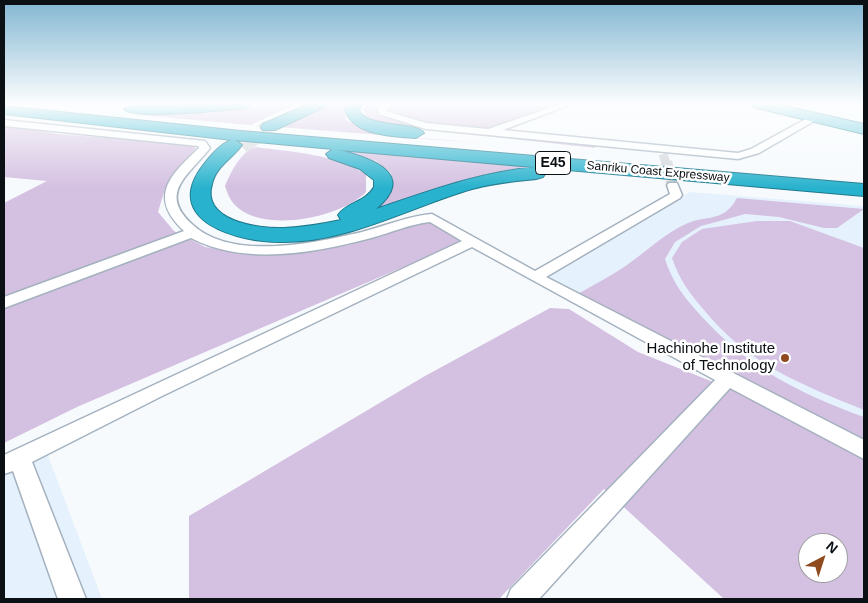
<!DOCTYPE html>
<style>
body{margin:0}
#map{position:relative;width:868px;height:603px;overflow:hidden;background:#f7fafd;font-family:Arial,sans-serif}
canvas{display:block}
.frame{position:absolute;inset:0;border:5px solid #0b1014;pointer-events:none}
.north{position:absolute;left:798px;top:533px;width:50px;height:50px;box-sizing:border-box;background:#fff;border:1px solid #9d9fa1;border-radius:50%;rotate:40deg;font-size:14px;font-weight:700;line-height:20px;text-align:center;color:#0b1014}
.north::after{content:'';display:block;margin:auto;width:18px;height:22px;background:#8f4a1f;clip-path:polygon(50% 0,100% 100%,50% 72%,0 100%)}
</style>
<div id="map">
<canvas width="868" height="603"></canvas>
<div class="frame"></div>
<div class="north">N</div>
</div>
<script>
const g = document.querySelector('canvas').getContext('2d');
g.lineJoin = 'round';
function fill(path, color) { g.fillStyle = color; g.fill(path, 'evenodd'); }
function stroke(path, color, width, dash) { g.strokeStyle = color; g.lineWidth = width; g.lineCap = dash ? 'butt' : 'round'; g.setLineDash(dash || []); g.stroke(path); }
function drawText(font, color, halo, rows, align = 'center') {
  g.font = font + ' Arial,sans-serif'; g.lineWidth = 5; g.setLineDash([]); g.textBaseline = 'middle'; g.strokeStyle = halo; g.fillStyle = color; for (const [text, x, y, turn = 0] of rows) {
    g.save(); g.translate(x, y); g.rotate((+turn || 0) * Math.PI / 180); g.textAlign = isNaN(turn) ? turn : align; if (halo) g.strokeText(text, 0, 0); g.fillText(text, 0, 0); g.restore();
  }
}
fill(new Path2D(`
 M690,192L864,206V440L545,276Z
 M41,437L102,599H4V455Z`), '#e5f1fc');
fill(new Path2D(`
 M757,221H790L864,248V410C802,385 748,364 704,310C690,294 679,279 672,258L682,242L702,229Z`), '#d6c3e3');
fill(new Path2D(`
 M273,104H296L251,125L139,115L216,112Z
 M328,104H350L344,112L346,120C386,141 440,139 484,143L279,127Z
 M368,104H558L481,133L597,144L595,148L395,126C382,123 366,123 363,108Z
 M4,125L57,134L186,144L196,148L165,189L158,212L174,231L205,247L241,253L295,254L349,245L427,221L464,241L77,407L4,443V203L47,181L4,177Z
 M256,147C293,152 334,154 366,174V192C341,218 260,235 233,203C229,198 227,192 225,186C231,172 241,151 256,147Z
 M345,149L533,167L535,169C475,174 426,193 371,214L392,187L391,173L376,161L344,152Z
 M737,198L864,209L837,228H824L779,217L745,214L727,219L701,226L675,242L665,259C674,286 685,298 704,319C750,369 801,394 864,417V445L576,295C593,285 611,276 627,265C647,251 665,233 688,223C709,215 724,222 737,198Z
 M550,308L569,309L638,352L736,391L864,459V599H724L604,489L499,599H189V516L425,376ZM808,543H838V573H808Z`), '#d4c0e1');
stroke(new Path2D(`
 M663,154L666,163`), '#d4d7da', 9, [9, 5]);
stroke(new Path2D(`
 M666,162L673,185`), '#d4d7da', 12, [12, 6]);
stroke(new Path2D(`
 M242,146L269,127`), '#d4d7da', 16, [16, 8]);
const minor = new Path2D(`
 M123,104H188L184,107H127Z
 M383,104H392L386,111L426,123L488,129L561,104H572L503,130L738,153L751,149L813,115L821,117L759,153L738,159L426,129L379,114L378,108Z
 M4,120L205,141L210,148C189,175 157,193 193,225C232,261 315,243 362,232C385,226 408,216 432,214L535,271L670,194L667,185L669,183H677L682,195L680,198L546,277L864,440V459L730,388L539,599H507L511,589L715,380L472,247L162,396L32,462L86,599H58L13,471L4,474V455L462,241L430,222C410,224 390,233 371,238C314,253 245,266 191,238L4,308V297L184,231C148,197 169,176 199,148L198,146L4,126Z`);
const trunk = new Path2D(`
 M751,104H776L864,124V134L753,107Z`);
const motorway = new Path2D(`
 M252,104L245,108C227,110 131,120 124,109L131,105Z
 M308,104H326L324,107L275,130H263L261,127L263,124Z
 M349,104H363L359,109L361,114C377,128 416,122 424,133L416,138C393,136 352,136 345,109Z
 M4,106L241,131L864,184V196L339,150C371,158 418,174 376,209C429,191 480,172 536,167L543,169L546,173L543,177L536,179C515,181 493,183 472,189C410,207 350,242 283,242C239,243 159,221 204,164C211,155 221,143 232,140L4,114ZM235,140L333,149L326,154L329,158L360,169L374,180V187C366,202 347,202 338,215L341,220C322,224 304,227 284,228C258,229 201,221 212,184C216,166 232,159 242,145Z`);
stroke(minor, '#a4b1be', 3);
stroke(trunk, '#1e798c', 2);
stroke(motorway, '#1e798c', 2);
fill(minor, '#fff');
fill(trunk, '#53c2d7');
fill(motorway, '#28b2cd');
const sky = g.createLinearGradient(0, 0, 0, 188);
sky.addColorStop(0, '#82b6d2');
sky.addColorStop(0.55, '#fbfdfe');
sky.addColorStop(1, '#fbfdfe00');
g.fillStyle = sky;
g.fillRect(0, 0, 868, 188);
for (const [x, y, r, color] of [
 [785,358,5,"#8f4a1f"]
]) { const dot = new Path2D(); dot.arc(x, y, r, 0, 2 * Math.PI); g.fillStyle = color; g.fill(dot); stroke(dot, '#fff', 2); }
drawText('12px', '#0b1014', '#fff', [
 ["Sanriku Coast Expressway",658,172,5]
]);
for (const [x, y, w] of [
 [553,163,35]
]) { const box = new Path2D(); box.roundRect(x - w / 2, y - 11.5, w, 23, 4); g.fillStyle = '#fff'; g.fill(box); stroke(box, '#0b1014', 1); }
drawText('bold 14px', '#0b1014', null, [
 ["E45",553,163]
]);
drawText('15px', '#0b1014', '#fff', [
 ["Hachinohe Institute",775,349],
 ["of Technology",775,366]
], 'right');
</script>
